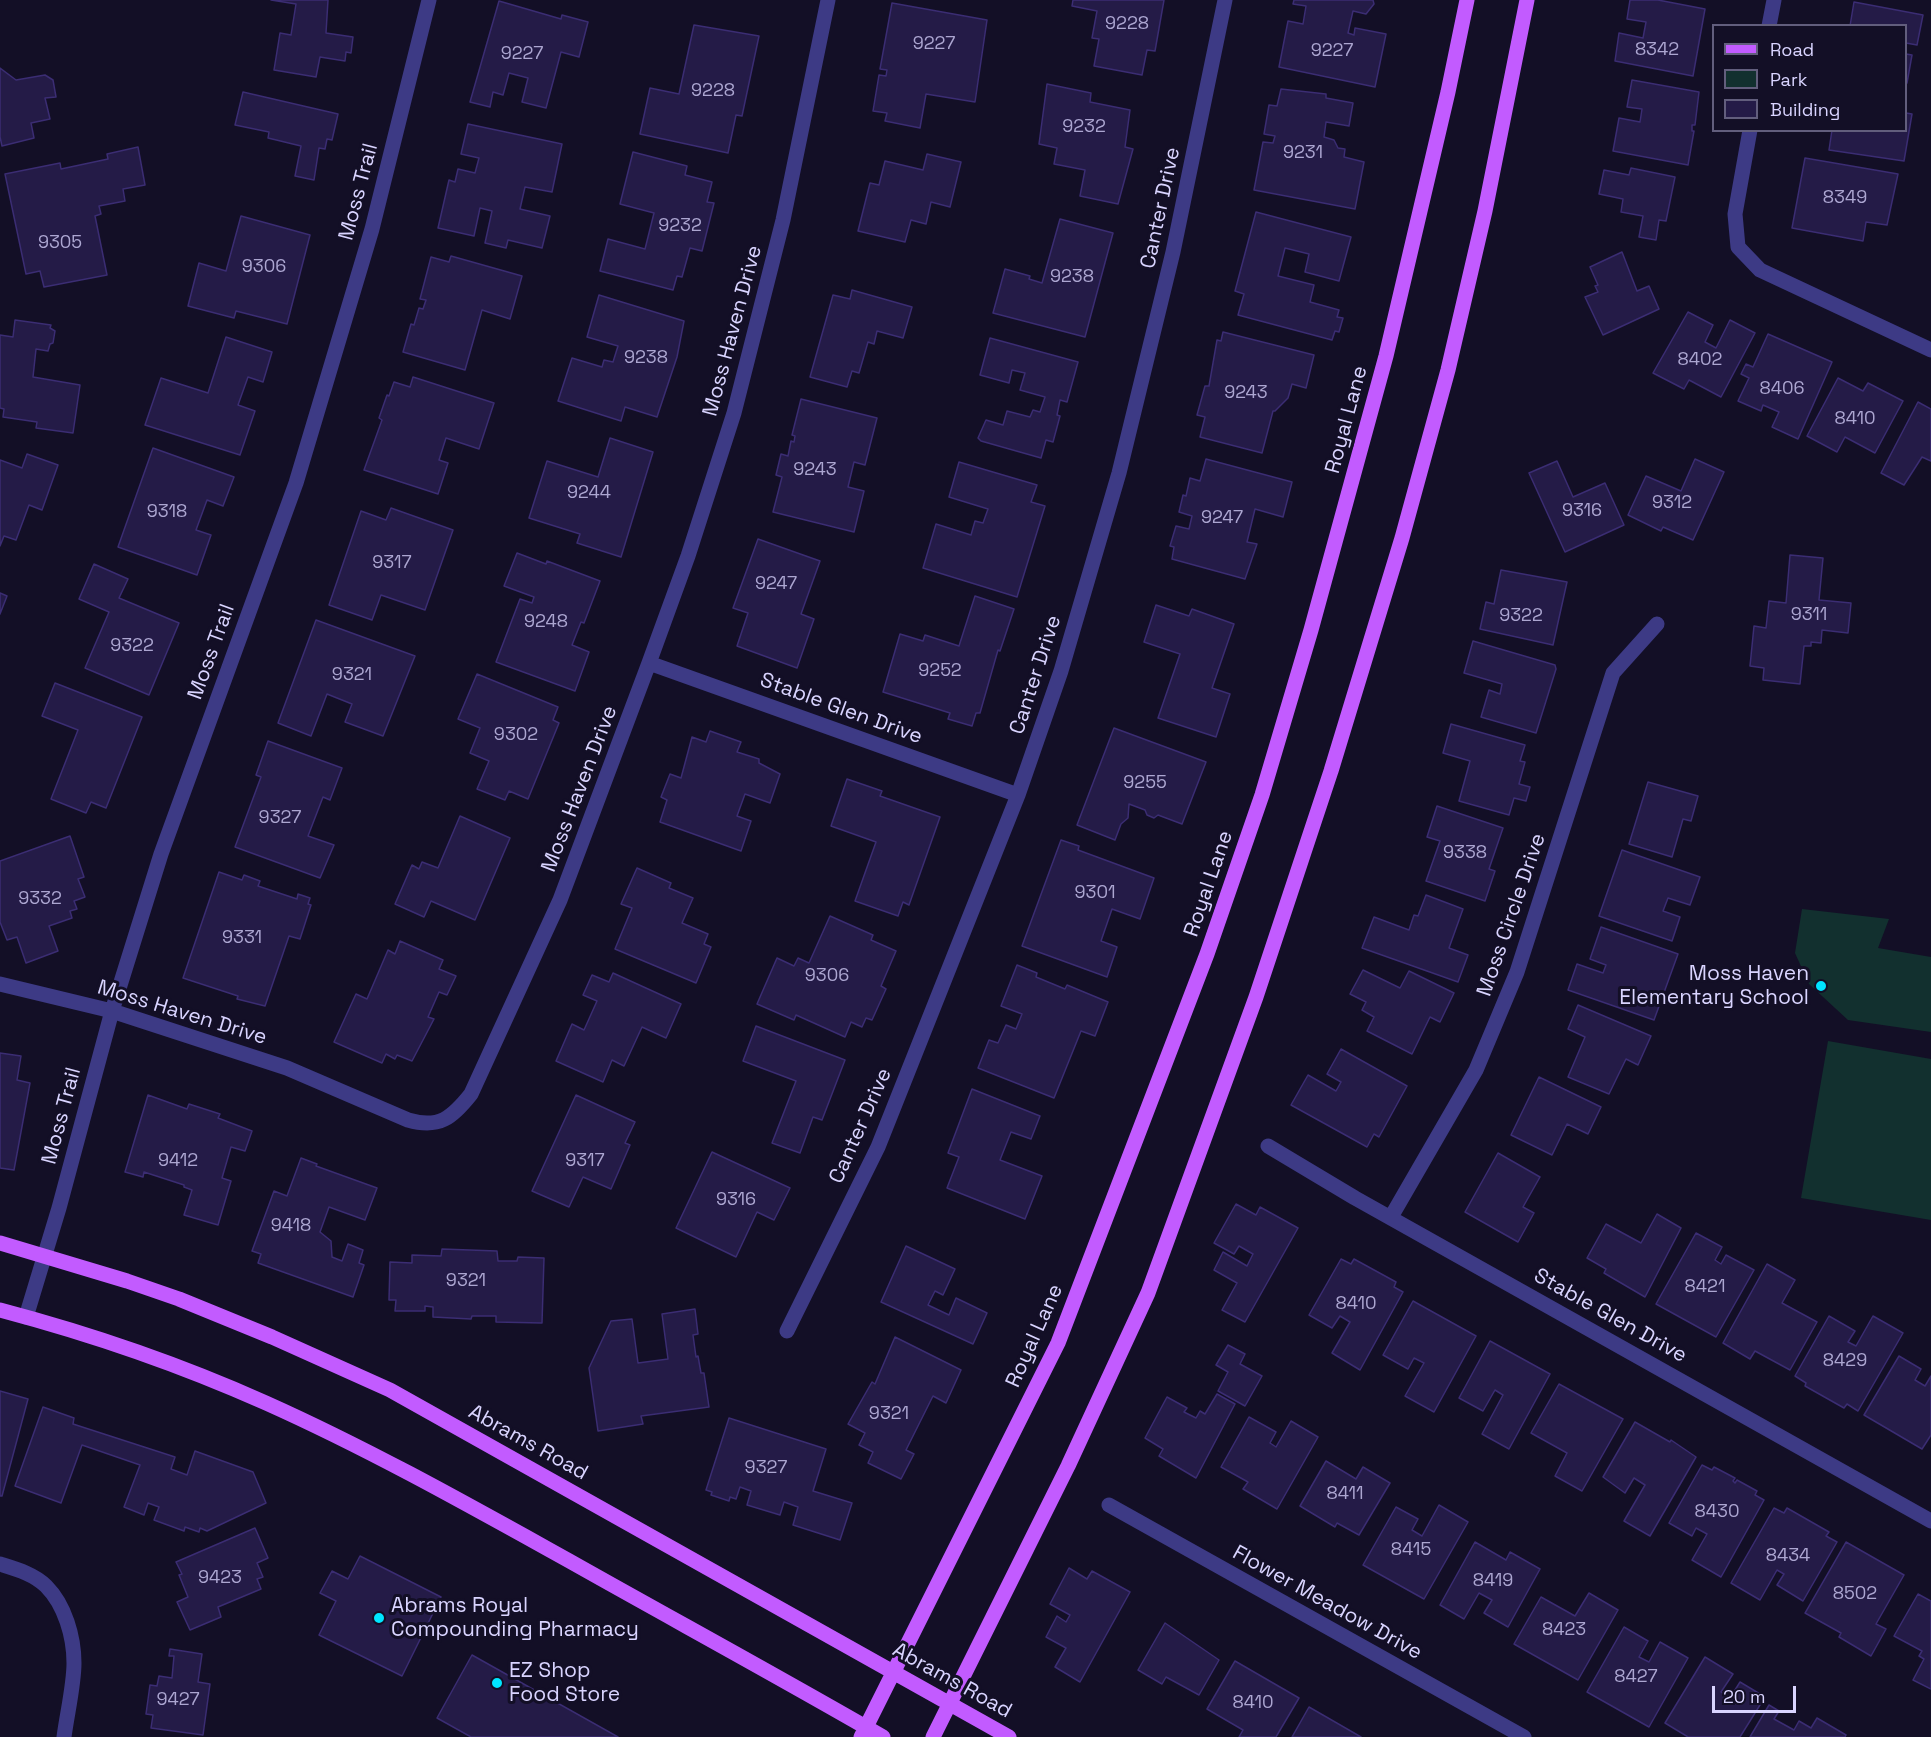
<!DOCTYPE html>
<style>
body{margin:0}
#map{position:relative;width:1931px;height:1737px;overflow:hidden;background:#130f26;font-family:"Space Grotesk",sans-serif}
canvas{display:block}
.legend{position:absolute;left:1712px;top:24px;width:195px;height:108px;box-sizing:border-box;background:#130f26;border:2px solid #625e7d;margin:0;padding:8px 10px;list-style:none;font-size:18px;color:#d9d4ff}
.legend li{display:flex;align-items:center;gap:12px;height:30px}
.legend b{width:30px;border:2px solid #625e7d}
.scale{position:absolute;left:1712px;top:1686px;width:84px;height:27px;box-sizing:border-box;border:3px solid #d9d4ff;border-top:0;padding-left:8px;font-size:18px;line-height:21px;white-space:nowrap;color:#d9d4ff;-webkit-text-stroke:4px #130f26;paint-order:stroke}
</style>
<div id="map">
<canvas width="1931" height="1737"></canvas>
<ul class="legend">
<li><b style="height:8px;background:#c25bff"></b>Road</li>
<li><b style="height:16px;background:#12302f"></b>Park</li>
<li><b style="height:16px;background:#241b47"></b>Building</li>
</ul>
<div class="scale">20 m</div>
</div>
<script>
const g = document.querySelector('canvas').getContext('2d');
g.lineJoin = 'round';
function fill(path, color) { g.fillStyle = color; g.fill(path, 'evenodd'); }
function stroke(path, color, width, dash) { g.strokeStyle = color; g.lineWidth = width; g.lineCap = dash ? 'butt' : 'round'; g.setLineDash(dash || []); g.stroke(path); }
function drawText(font, color, halo, rows, align = 'center') {
  g.font = font + ' "Space Grotesk",sans-serif'; g.lineWidth = 6; g.setLineDash([]); g.textBaseline = 'middle'; g.strokeStyle = halo; g.fillStyle = color; for (const [text, x, y, turn = 0] of rows) {
    g.save(); g.translate(x, y); g.rotate((+turn || 0) * Math.PI / 180); g.textAlign = isNaN(turn) ? turn : align; if (halo) g.strokeText(text, 0, 0); g.fillText(text, 0, 0); g.restore();
  }
}
fill(new Path2D(`
 M1802,909L1889,919L1878,948L1931,957V1032L1848,1020L1809,984L1795,953Z
 M1828,1041L1931,1059V1220L1801,1198Z`), '#12302f');
const building = new Path2D(`
 M271,0H328L326,33L353,37L351,53L346,52L345,61L320,57L316,77L274,70L280,33L291,35L296,4Z
 M1073,0H1164L1155,51L1147,50L1142,75L1094,66L1099,39L1092,38L1097,11L1072,6Z
 M1294,0H1373L1374,4L1366,14L1353,11L1348,33L1354,35L1355,28L1386,34L1375,87L1279,67L1288,21L1303,24L1306,6L1293,4Z
 M1630,0H1658L1705,9L1693,76L1615,61L1619,33L1643,38L1646,22L1627,19Z
 M499,1L561,19L562,15L588,22L579,57L561,52L546,108L522,102L528,78L509,73L503,95L493,92L490,107L470,102Z
 M1854,2L1923,15L1917,45L1906,43V26H1850Z
 M892,3L987,20L975,102L926,94L920,128L885,121L887,113L873,111L879,75L886,76L887,70L880,69Z
 M694,25L759,36L742,116L736,115L728,153L640,134L650,88L679,94Z
 M1906,54L1912,55L1907,83H1906Z
 M0,68L16,80L45,75L53,80L56,97L45,98L50,119L31,123L34,138L2,146L0,137Z
 M1632,80L1699,92L1695,125H1692V131H1694L1688,165L1613,151L1619,118L1640,122L1642,109L1627,107Z
 M1047,84L1091,93L1090,102L1130,110L1125,147L1133,149L1118,204L1080,196L1085,170L1054,164L1057,148L1039,144Z
 M1281,89L1326,94V98L1353,103L1349,126L1326,122L1324,137L1334,140L1338,148L1345,149L1344,157L1364,162L1355,209L1254,190L1263,142L1273,143L1275,136L1264,134L1269,105L1277,106Z
 M243,92L338,114L332,140L327,139L325,149L319,148L314,180L295,176L301,146L268,138L269,132L235,125Z
 M1906,113L1912,114L1904,161L1829,150L1832,130H1906Z
 M468,124L562,144L552,192L525,187L520,209L550,216L542,248L508,240L506,248L485,243L492,211L480,208L474,236L438,228L449,180L455,182L458,169L475,173L479,158L461,154Z
 M138,147L145,185L123,189L125,201L99,206L101,214L95,216L107,275L44,287L40,271L26,274L5,174L60,163L61,169L108,159L107,154Z
 M633,152L687,166L685,175L712,182L707,202L714,203L702,251L690,248L682,277L677,276L673,290L600,271L608,239L645,249L654,213L620,204Z
 M927,154L961,162L950,207L931,202L926,224L911,220L905,242L858,231L870,183L879,185L885,161L923,170Z
 M1805,158L1898,174L1887,225L1866,222L1863,241L1792,228Z
 M1631,168L1675,177L1666,221L1659,220L1656,240L1639,237L1643,216L1621,212L1623,199L1599,194L1604,170L1629,175Z
 M1256,212L1351,237L1339,281L1305,272L1309,254L1285,248L1278,276L1314,285L1310,302L1339,310L1337,317L1343,318L1339,332L1335,331L1332,340L1238,315L1244,294L1235,291Z
 M241,216L310,235L287,324L236,311L234,318L188,306L199,263L226,271Z
 M1060,219L1113,233L1085,337L993,313L1005,269L1030,276L1029,279L1042,283Z
 M1622,252L1637,291L1649,286L1659,309L1603,335L1585,297L1598,292L1595,286L1598,285L1590,267Z
 M451,256L522,276L510,319L482,310L465,370L403,352L411,324L414,325L419,308L423,309L426,300L420,299L431,257L449,262Z
 M852,290L912,307L903,338L877,331L874,344L868,342L859,373L852,371L847,387L810,377L833,295L850,299Z
 M599,295L684,321L677,357L657,417L625,407L621,421L558,401L572,358L602,367L604,360L613,362L618,346L587,337Z
 M1688,312L1713,325L1705,342L1716,348L1730,320L1755,333L1721,397L1689,380L1684,389L1653,373Z
 M15,320L51,325L50,328L55,331L53,343L50,344L48,351L36,349L33,377L80,385L73,433L36,428L37,422L3,417L4,409L0,408V335L13,337Z
 M1223,332L1314,355L1306,388L1292,384L1288,398L1275,411H1273L1262,453L1200,437L1205,417L1197,415L1205,386H1209L1217,340L1221,341Z
 M1768,334L1832,362L1798,439L1772,427L1779,412L1763,405L1761,411L1738,401L1749,378L1741,374L1746,364L1753,367Z
 M226,337L272,352L263,382L248,377L238,405L255,411L240,455L145,425L161,378L208,393Z
 M990,338L1078,362L1067,402L1060,400L1057,415L1060,416L1053,442L1046,440L1041,458L981,441L978,438L986,420L1003,425L1007,411L1030,417L1033,410L1040,412L1045,397L1020,390L1025,373L1012,370L1009,383L980,375Z
 M413,377L494,403L479,449L446,438L439,460L448,463L438,494L364,470L382,420L379,418L387,395L389,396L394,382L410,387Z
 M1838,378L1863,391L1868,383L1903,401L1875,453L1845,437L1837,452L1807,436Z
 M801,399L877,418L865,465L854,462L848,487L864,491L854,532L773,512L782,477L776,475L781,454L788,456L791,441L794,442L795,436L792,435Z
 M1918,402L1931,409V461L1922,457L1904,485L1881,473Z
 M610,438L653,452L621,557L577,543L580,534L529,518L547,461L598,477Z
 M153,448L234,477L223,506L207,500L196,530L211,535L197,575L118,547Z
 M27,454L58,465L42,510L29,505L16,540L4,536L0,546V460L22,468Z
 M1206,459L1292,482L1283,517L1255,509L1247,542L1257,544L1245,579L1172,559L1174,547L1170,546L1176,526L1189,529L1192,516L1179,512L1183,495L1186,496L1190,478L1200,481Z
 M1695,459L1724,472L1693,540L1663,527L1661,531L1628,515L1646,476L1681,491Z
 M1557,461L1573,497L1605,483L1624,525L1565,552L1529,473Z
 M959,462L1037,485L1031,502L1045,506L1017,597L923,568L936,524L971,535L975,521L983,523L988,509L949,497Z
 M391,508L453,530L425,610L381,595L372,620L329,605L361,511L386,520Z
 M758,539L820,561L801,614L814,619L797,668L737,646L748,613L733,608Z
 M517,553L546,564L547,561L600,581L584,623L581,622L572,645L589,652L575,691L496,662L520,599L532,603L534,597L504,586Z
 M1790,555L1823,558L1819,600L1851,603L1848,633L1822,630L1821,643L1811,642V646H1804L1800,684L1763,680L1764,668L1750,666L1754,626L1766,628L1769,601L1786,603Z
 M94,564L128,579L119,598L179,623L149,695L85,668L109,612L79,599Z
 M1501,570L1567,582L1553,645L1480,629L1486,602L1494,604Z
 M0,593L7,596L0,614Z
 M975,596L1014,609L1000,651L998,650L980,713H976L972,726L948,719L950,713L883,692L900,634L923,641L925,635L959,646Z
 M1156,605L1189,616L1192,609L1234,624L1212,688L1230,694L1216,737L1158,718L1180,654L1144,642Z
 M316,620L415,656L383,736L345,722L352,704L327,694L311,736L278,723Z
 M1473,641L1555,665L1556,669L1536,733L1481,717L1489,690L1500,694L1502,684L1464,673Z
 M477,674L558,707L553,720L559,723L528,799L509,791L505,800L477,789L489,761L470,753L480,728L458,719Z
 M55,683L142,717L106,808L91,802L86,813L51,799L78,730L42,716Z
 M1451,724L1525,745L1520,761L1525,762L1519,784L1530,787L1526,801L1514,798L1509,815L1459,801L1470,761L1443,753Z
 M1114,728L1206,762L1182,824L1158,815L1154,818L1147,815L1145,810L1129,804L1128,818L1121,824L1115,840L1077,825Z
 M710,731L741,742L737,752L759,759V763L780,774L770,803L745,794L737,816L751,821L741,851L660,822L667,800L661,797L670,774L681,778L692,737L706,742Z
 M268,741L342,768L330,800L323,797L308,836L334,845L320,878L235,847L261,777L256,775Z
 M847,779L882,791L880,796L940,817L909,905L903,902L898,916L855,901L876,842L831,826Z
 M1648,782L1698,796L1691,821L1683,819L1672,857L1629,844Z
 M1437,806L1503,828L1489,869L1495,871L1485,901L1426,881L1440,841L1427,837Z
 M460,816L510,838L475,920L431,901L424,917L395,904L412,865L419,869L422,862L438,868Z
 M70,836L84,877L78,879L85,897L74,901L77,909L70,911L72,918L49,926L58,951L26,963L17,937L7,940L0,922V861Z
 M1061,840L1079,846L1078,850L1154,878L1140,919L1112,909L1101,941L1117,947L1107,977L1022,946Z
 M1622,850L1700,877L1690,905L1668,898L1663,911L1680,917L1672,941L1599,916Z
 M637,868L671,883L669,888L693,898L682,923L708,934L704,944L711,947L696,983L615,949L632,908L621,904Z
 M219,872L242,880L244,875L260,881L258,886L297,899L298,894L310,898L308,904L311,905L300,939L289,936L265,1006L237,999L238,996L183,978Z
 M1426,895L1463,909L1449,948L1468,955L1458,982L1362,948L1374,917L1409,930L1414,915L1418,916Z
 M830,916L873,935L871,940L896,951L881,986L886,989L872,1020L866,1018L862,1027L851,1022L845,1037L796,1015L794,1020L757,1004L777,958L794,966L798,958L809,963Z
 M1601,927L1678,954L1654,1020L1568,990L1577,964L1603,973L1606,965L1590,959Z
 M400,941L443,960L439,969L456,976L447,995L439,992L428,1017L434,1019L412,1061L397,1055L395,1059L386,1054L382,1063L334,1042L356,994L367,999L388,950L395,954Z
 M1017,965L1037,973L1036,977L1065,989L1067,985L1108,1002L1095,1036L1081,1031L1054,1098L978,1068L989,1040L998,1043L1006,1025L1016,1029L1022,1014L1001,1006Z
 M1363,970L1400,988L1409,971L1454,993L1440,1022L1430,1017L1412,1054L1367,1031L1374,1017L1362,1010L1366,1002L1350,994Z
 M613,973L681,1004L666,1038L642,1027L624,1066L612,1060L603,1082L556,1061L572,1024L584,1030L597,1001L583,995L592,975L609,982Z
 M1578,1005L1651,1036L1638,1065L1626,1059L1609,1094L1568,1077L1585,1037L1568,1029Z
 M756,1026L845,1060L822,1120L813,1117L800,1153L772,1143L796,1081L743,1061Z
 M1341,1049L1407,1086L1379,1137L1374,1134L1367,1147L1291,1105L1308,1075L1336,1091L1341,1082L1327,1074Z
 M0,1053L21,1056L17,1080L30,1083L14,1170L0,1168Z
 M1539,1077L1601,1107L1588,1134L1567,1124L1552,1155L1511,1135Z
 M972,1089L1040,1116L1031,1139L1011,1132L1000,1160L1042,1176L1025,1219L947,1188L959,1157L948,1153Z
 M148,1095L187,1109L189,1104L220,1114L218,1118L252,1131L245,1151L231,1147L222,1178L231,1181L218,1225L184,1215L192,1190L184,1187V1185L144,1172L143,1177L125,1172Z
 M576,1095L635,1122L625,1143L630,1145L611,1189L583,1177L569,1207L532,1191Z
 M712,1152L790,1188L774,1220L757,1212L736,1257L676,1228Z
 M1498,1153L1540,1177L1523,1207L1534,1213L1518,1242L1465,1212Z
 M301,1158L317,1164L316,1166L377,1188L365,1220L329,1207L320,1232L331,1241L332,1257L342,1261L348,1244L363,1250L359,1263L364,1265L353,1297L258,1263L261,1254L252,1251L274,1191L287,1196Z
 M1236,1204L1256,1215L1260,1207L1298,1228L1245,1322L1222,1310L1237,1283L1214,1270L1223,1252L1247,1266L1253,1254L1239,1246L1234,1254L1214,1243Z
 M1657,1214L1681,1228L1645,1297L1604,1273L1606,1269L1587,1258L1606,1224L1641,1243Z
 M1696,1233L1722,1247L1715,1260L1721,1264L1726,1255L1754,1270L1716,1337L1656,1304Z
 M906,1246L955,1269L943,1295L935,1291L928,1305L949,1315L956,1298L987,1313L973,1344L881,1302Z
 M442,1249L497,1251L498,1261H517L518,1257L544,1258L542,1323L496,1322V1316H472L471,1319L433,1317V1307L425,1306V1311H395L396,1300H389L390,1262L412,1263V1255L441,1256Z
 M1341,1259L1351,1264L1354,1259L1396,1282L1394,1287L1403,1292L1360,1370L1332,1353L1350,1322L1340,1316L1332,1328L1309,1315Z
 M1767,1264L1795,1280L1782,1303L1817,1322L1790,1370L1755,1351L1750,1359L1723,1343Z
 M1413,1301L1476,1336L1434,1412L1405,1396L1424,1363L1414,1358L1408,1369L1383,1355Z
 M695,1309L698,1334L693,1335L696,1357L698,1356L701,1373H704L709,1407L641,1416L643,1424L598,1431L589,1368L611,1321L632,1319L638,1363L668,1359L662,1314Z
 M1829,1316L1855,1331L1848,1342L1856,1346L1873,1316L1903,1333L1858,1411L1847,1404L1844,1408L1805,1386L1806,1383L1795,1376Z
 M895,1337L961,1370L946,1403L933,1396L906,1450L914,1454L901,1479L868,1463L873,1452L859,1445L865,1433L848,1424L872,1382L875,1384Z
 M1490,1341L1550,1374L1509,1449L1482,1434L1503,1395L1495,1390L1483,1411L1459,1398Z
 M1228,1345L1245,1354L1240,1364L1262,1376L1245,1406L1218,1391L1228,1372L1216,1365Z
 M1899,1356L1921,1369L1915,1380L1925,1386L1931,1376V1435L1922,1449L1864,1415Z
 M1559,1384L1623,1419L1582,1491L1555,1476L1567,1453L1531,1433Z
 M0,1391L28,1399L2,1496H0Z
 M1217,1394L1235,1404L1196,1478L1159,1456L1163,1449L1145,1438L1167,1397L1187,1408L1184,1412L1196,1418L1200,1411L1205,1414Z
 M43,1407L74,1418L73,1424L175,1457L171,1469L187,1475L195,1451L253,1472L266,1503L207,1531L200,1528L199,1532L185,1527L184,1531L154,1520L159,1507L148,1503L144,1515L124,1507L140,1465L82,1445L61,1503L15,1486Z
 M1249,1417L1276,1432L1270,1443L1276,1447L1291,1421L1318,1437L1277,1509L1243,1489L1248,1482L1221,1467Z
 M729,1418L826,1449L813,1491L852,1503L840,1540L793,1525L798,1507L784,1502L780,1515L747,1505L751,1491L740,1487L736,1499L730,1497L729,1501L711,1495L712,1492L706,1490Z
 M1635,1422L1670,1442L1671,1440L1696,1457L1650,1536L1624,1521L1645,1485L1634,1478L1625,1493L1603,1477Z
 M1326,1461L1356,1479L1363,1467L1390,1483L1359,1535L1337,1523L1335,1527L1300,1506Z
 M1702,1465L1712,1470L1714,1467L1735,1478L1733,1481L1735,1483L1737,1480L1757,1491L1755,1495L1764,1500L1721,1577L1692,1560L1707,1534L1696,1528L1692,1536L1669,1523Z
 M1439,1505L1468,1522L1424,1599L1363,1565L1396,1507L1418,1519L1412,1530L1422,1536Z
 M1774,1508L1784,1513L1787,1508L1829,1532L1826,1536L1837,1542L1803,1601L1777,1585L1784,1574L1777,1570L1760,1600L1731,1583Z
 M255,1528L268,1558L257,1563L263,1577L257,1579L261,1589L218,1607L221,1617L190,1630L177,1602L188,1597L179,1575L182,1574L176,1562Z
 M1475,1542L1506,1560L1510,1552L1540,1569L1508,1627L1484,1613L1492,1600L1479,1593L1464,1619L1440,1605Z
 M1846,1542L1904,1575L1876,1624L1886,1629L1871,1656L1839,1637L1841,1633L1805,1613Z
 M360,1556L441,1597L402,1676L319,1635L336,1601L320,1593L332,1571L348,1579Z
 M1069,1568L1087,1579L1092,1571L1130,1592L1080,1682L1055,1667L1066,1648L1046,1637L1057,1616L1066,1622L1070,1615L1050,1604Z
 M1589,1593L1618,1610L1578,1680L1514,1644L1541,1597L1575,1616Z
 M1918,1594L1931,1601V1689L1913,1680L1924,1659L1919,1656L1922,1651L1894,1636Z
 M1165,1623L1219,1660L1199,1695L1166,1677L1162,1684L1138,1670Z
 M1624,1627L1648,1641L1639,1657L1649,1662L1660,1642L1688,1658L1649,1727L1587,1692Z
 M170,1649L202,1654L198,1682L210,1684L203,1735L151,1728L153,1715L146,1714L150,1685L157,1686L159,1676L172,1678L174,1656H169Z
 M472,1655L618,1737H471L437,1718Z
 M1705,1657L1733,1674L1721,1692L1730,1698L1740,1682L1765,1697L1740,1737H1688L1665,1723Z
 M1235,1661L1299,1698L1276,1737H1239L1243,1730L1207,1709Z
 M1769,1705L1779,1711L1774,1719L1794,1730L1799,1721L1811,1728L1817,1718L1846,1735L1845,1737H1750Z
 M1309,1707L1361,1737H1292Z`);
fill(building, '#241b47');
stroke(building, '#3b2d73', 1.5);
stroke(new Path2D(`
 M1769,26L1774,0
 M1750,130L1735,214L1738,247L1760,270L1931,350
 M649,663L1018,795
 M0,984L112,1011L287,1068L408,1120C439,1129 452,1118 471,1094L560,900L649,663L688,556L734,413L783,220L828,0
 M1268,1146L1355,1198L1931,1521
 M1391,1217L1476,1070L1517,972L1613,673L1657,624
 M26,1317L59,1208L112,1011L161,854L296,483L372,229L429,0
 M787,1331L878,1147L1018,795L1061,671L1119,473L1173,252L1225,0
 M1109,1505L1524,1737
 M0,1564C16,1569 34,1574 46,1586C65,1605 74,1637 74,1663C74,1685 67,1714 64,1737`), '#3d3a85', 15);
stroke(new Path2D(`
 M0,1243L127,1281L179,1299L272,1337L390,1390L1009,1737
 M0,1310C91,1334 181,1365 266,1403C371,1450 472,1507 573,1563C676,1621 781,1678 883,1737
 M861,1737L1058,1343L1207,954L1262,795L1311,630L1386,356L1448,92L1467,0
 M933,1737L1068,1466L1148,1293L1256,997L1331,771L1402,538L1448,370L1485,211L1527,0`), '#c25bff', 15);
for (const [x, y, r, color] of [
 [1821,986,6,"#00e5ff"],
 [379,1618,6,"#00e5ff"],
 [497,1683,6,"#00e5ff"]
]) { const dot = new Path2D(); dot.arc(x, y, r, 0, 2 * Math.PI); g.fillStyle = color; g.fill(dot); stroke(dot, '#130f26', 2); }
drawText('18px', '#aca6d1', null, [
 ["9228",1127,24],
 ["9227",934,44],
 ["8342",1657,50],
 ["9227",1332,51],
 ["9227",522,54],
 ["9228",713,91],
 ["9232",1084,127],
 ["9231",1303,153],
 ["8349",1845,198],
 ["9232",680,226],
 ["9305",60,243],
 ["9306",264,267],
 ["9238",1072,277],
 ["9238",646,358],
 ["8402",1700,360],
 ["8406",1782,389],
 ["9243",1246,393],
 ["8410",1855,419],
 ["9243",815,470],
 ["9244",589,493],
 ["9312",1672,503],
 ["9316",1582,511],
 ["9318",167,512],
 ["9247",1222,518],
 ["9317",392,563],
 ["9247",776,584],
 ["9311",1809,615],
 ["9322",1521,616],
 ["9248",546,622],
 ["9322",132,646],
 ["9252",940,671],
 ["9321",352,675],
 ["9302",516,735],
 ["9255",1145,783],
 ["9327",280,818],
 ["9338",1465,853],
 ["9301",1095,893],
 ["9332",40,899],
 ["9331",242,938],
 ["9306",827,976],
 ["9412",178,1161],
 ["9317",585,1161],
 ["9316",736,1200],
 ["9418",291,1226],
 ["9321",466,1281],
 ["8421",1705,1287],
 ["8410",1356,1304],
 ["8429",1845,1361],
 ["9321",889,1414],
 ["9327",766,1468],
 ["8411",1345,1494],
 ["8430",1717,1512],
 ["8415",1411,1550],
 ["8434",1788,1556],
 ["9423",220,1578],
 ["8419",1493,1581],
 ["8502",1855,1594],
 ["8423",1564,1630],
 ["8427",1636,1677],
 ["9427",178,1700],
 ["8410",1253,1703]
]);
drawText('21px', '#d9d4ff', '#130f26', [
 ["Moss Trail",359,192,-75],
 ["Canter Drive",1161,208,-78],
 ["Moss Haven Drive",733,331,-75],
 ["Royal Lane",1347,420,-75],
 ["Moss Trail",212,652,-70],
 ["Canter Drive",1036,675,-72],
 ["Stable Glen Drive",841,709,20],
 ["Moss Haven Drive",580,789,-69],
 ["Royal Lane",1209,884,-71],
 ["Moss Circle Drive",1512,915,-71],
 ["Moss Haven Drive",182,1013,17],
 ["Moss Trail",62,1116,-75],
 ["Canter Drive",861,1126,-66],
 ["Stable Glen Drive",1610,1316,29],
 ["Royal Lane",1035,1336,-66],
 ["Abrams Road",528,1443,29],
 ["Flower Meadow Drive",1327,1603,29],
 ["Abrams Road",952,1681,29]
]);
drawText('21px', '#d9d4ff', '#130f26', [
 ["Moss Haven",1809,974,"right"],
 ["Elementary School",1809,998,"right"],
 ["Abrams Royal",391,1606],
 ["Compounding Pharmacy",391,1630],
 ["EZ Shop",509,1671],
 ["Food Store",509,1695]
], 'left');
</script>
